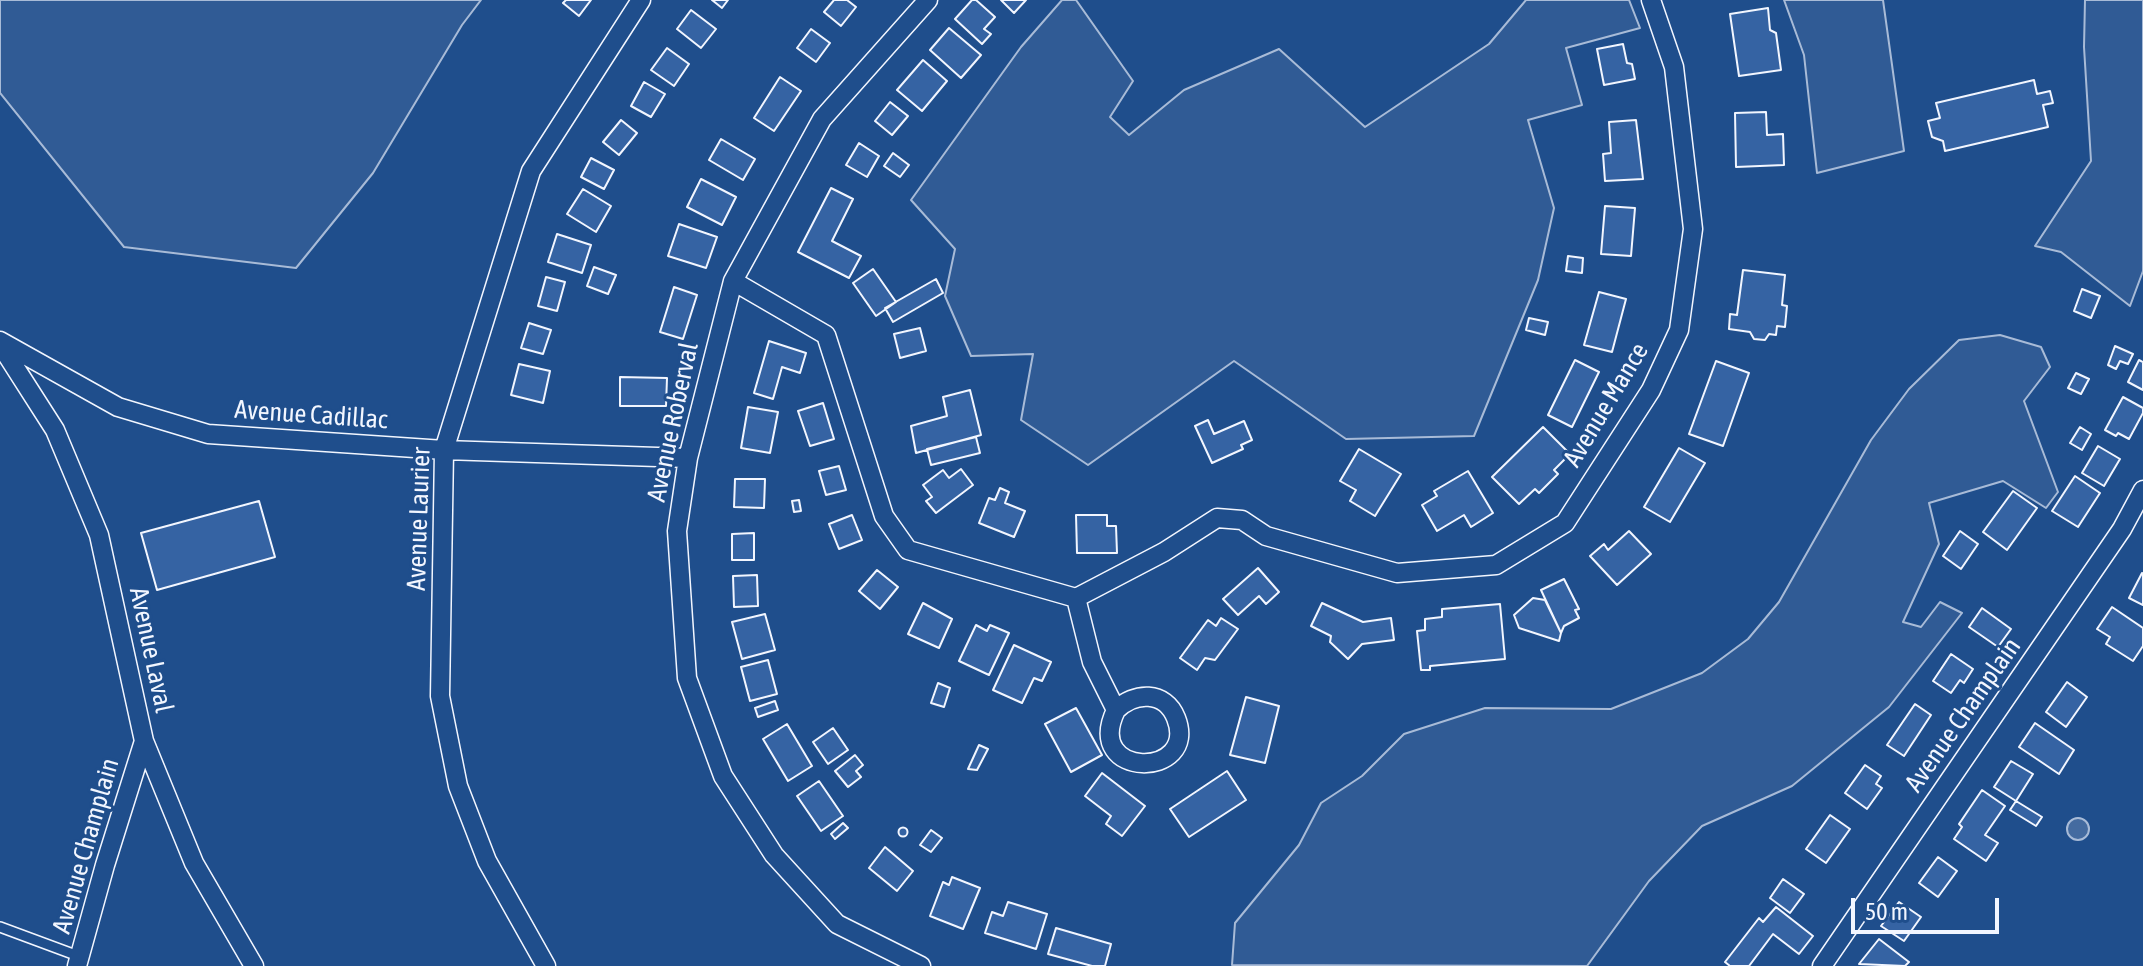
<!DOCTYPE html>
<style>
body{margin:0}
#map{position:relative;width:2143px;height:966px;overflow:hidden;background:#1f4e8c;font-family:"Asap Condensed",sans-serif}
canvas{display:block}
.scale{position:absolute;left:1851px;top:898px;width:148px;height:36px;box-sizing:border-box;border:4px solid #f2f6ff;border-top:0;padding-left:10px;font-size:24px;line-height:28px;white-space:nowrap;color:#f2f6ff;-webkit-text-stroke:6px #1f4e8c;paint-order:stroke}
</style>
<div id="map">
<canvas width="2143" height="966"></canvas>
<div class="scale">50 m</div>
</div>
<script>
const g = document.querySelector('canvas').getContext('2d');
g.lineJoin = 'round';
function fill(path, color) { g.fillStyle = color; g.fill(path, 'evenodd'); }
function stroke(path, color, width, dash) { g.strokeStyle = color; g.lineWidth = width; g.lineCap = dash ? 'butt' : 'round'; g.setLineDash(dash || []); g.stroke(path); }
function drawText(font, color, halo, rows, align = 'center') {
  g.font = font + ' "Asap Condensed",sans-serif'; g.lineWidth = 6; g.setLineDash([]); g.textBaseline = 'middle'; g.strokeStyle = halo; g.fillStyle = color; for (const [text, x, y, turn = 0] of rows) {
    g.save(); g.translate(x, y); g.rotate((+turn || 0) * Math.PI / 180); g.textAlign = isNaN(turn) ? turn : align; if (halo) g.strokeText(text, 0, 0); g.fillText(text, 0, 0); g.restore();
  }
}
const built = new Path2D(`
 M0,0H481L462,25L373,173L296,268L124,247L0,93Z
 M1062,0H1076L1133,81L1110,117L1129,135L1184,90L1279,49L1365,127L1489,44L1526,0H1629L1640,28L1566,48L1582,105L1528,120L1554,208L1538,280L1474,436L1346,439L1234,361L1088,465L1021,420L1033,354L971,356L945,296L955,249L911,200L1021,47Z
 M1784,0H1883L1904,151L1817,173L1804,55Z
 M2085,0H2143V271L2130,306L2061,252L2035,246L2091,161L2084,47Z
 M2000,335L2041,347L2050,367L2024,401L2058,492L2046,508L2003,481L1929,503L1939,544L1903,622L1921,627L1940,602L1962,613L1889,707L1792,786L1702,826L1649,881L1587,966L1232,965L1235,923L1299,845L1321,803L1362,776L1404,734L1485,708L1611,709L1702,673L1748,639L1779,602L1871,440L1909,389L1959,340Z`);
fill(built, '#305b95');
stroke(built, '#a8bbd7', 2);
const water = new Path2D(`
 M2067 829a11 11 0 1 1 22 0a11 11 0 1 1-22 0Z`);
fill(water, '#446ba0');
stroke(water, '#a8bbd7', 2);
const building = new Path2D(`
 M566,0H591L579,16L563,3Z
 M712,0H728L722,8Z
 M834,0H847L856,7L841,26L824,12Z
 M972,0H976L995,17L984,29L991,34L982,44L955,19Z
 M1001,0H1026L1014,13Z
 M1768,8L1770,30L1776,33L1781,70L1739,76L1730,14Z
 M691,10L716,29L701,48L677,29Z
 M949,28L981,55L961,78L930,50Z
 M811,29L830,43L816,62L797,48Z
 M1623,44L1627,63L1632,64L1635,79L1604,85L1597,49Z
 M667,48L689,64L674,86L651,70Z
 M923,60L947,81L922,111L897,90Z
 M780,77L801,91L774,131L754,118Z
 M2034,80L2037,94L2050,91L2053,103L2043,105L2048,127L1945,151L1943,141L1932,137L1928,121L1940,118L1936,103Z
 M644,82L665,94L651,117L631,106Z
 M890,102L908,116L892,135L875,121Z
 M1766,112L1767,135L1783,134L1784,165L1736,167L1735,113Z
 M621,120L637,133L619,155L603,142Z
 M1636,120L1643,179L1605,181L1603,154L1611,153L1609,122Z
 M721,139L755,159L743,180L709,160Z
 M859,143L879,156L867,177L846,165Z
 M893,153L909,165L900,177L884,166Z
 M591,158L614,170L604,189L581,177Z
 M701,179L736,197L722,225L687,207Z
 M831,188L853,199L832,241L861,256L849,278L798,252Z
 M583,189L611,206L596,232L567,214Z
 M1605,206L1635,208L1631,256L1601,254Z
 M679,224L717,237L706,268L668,256Z
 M557,234L591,245L582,273L548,262Z
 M1568,256L1583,258L1582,273L1566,271Z
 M594,267L616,275L608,294L587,286Z
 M873,269L896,302L876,316L853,283Z
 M1743,270L1785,275L1782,305L1787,306L1785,327L1777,326L1776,335L1769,334L1765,340L1754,339L1750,332L1729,329L1730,314L1737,315Z
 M546,277L565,282L557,311L538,306Z
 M936,279L943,293L893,322L885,308Z
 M674,287L697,295L683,339L660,332Z
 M2082,289L2100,296L2091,318L2074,311Z
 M1599,292L1626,299L1612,352L1584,345Z
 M1529,318L1548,322L1545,335L1526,330Z
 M529,323L551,330L543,354L521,348Z
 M920,328L926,351L900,358L894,334Z
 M769,341L806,353L800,373L782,367L773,399L754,393Z
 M2115,346L2133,354L2128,364L2120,361L2116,369L2108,365Z
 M1575,360L1599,372L1572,427L1548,415Z
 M2139,360L2143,362V390L2128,382Z
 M1716,361L1749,373L1723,446L1689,434Z
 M519,364L550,371L543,403L511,395Z
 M2076,373L2089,379L2081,394L2068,388Z
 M620,377L667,378L666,406H620Z
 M970,390L981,435L916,453L911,426L947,416L943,397Z
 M2123,397L2143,408V413L2129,439L2118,433L2116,436L2105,430Z
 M823,403L834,439L810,446L798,411Z
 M748,407L778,412L770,453L741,448Z
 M1208,420L1214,434L1244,421L1252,440L1241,445L1243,449L1212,463L1195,426Z
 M1543,427L1570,454L1554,470L1558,474L1539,493L1535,489L1519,504L1492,477Z
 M2080,427L2091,434L2082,450L2070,443Z
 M976,437L980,453L931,465L927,449Z
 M2098,446L2120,459L2104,486L2082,473Z
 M1679,448L1705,463L1670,522L1644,507Z
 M1359,449L1401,474L1375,516L1350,501L1356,490L1340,481Z
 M839,466L846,490L826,495L819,471Z
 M961,469L973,485L936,513L926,501L932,497L923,485L943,470L949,478Z
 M1468,471L1493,513L1471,527L1464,515L1437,531L1422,505L1437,496L1434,491Z
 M2075,476L2100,493L2078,527L2052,511Z
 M735,479H765L764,508L734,507Z
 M1000,488L1009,492L1005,503L1025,511L1014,537L979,523L989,498L995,500Z
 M2013,491L2037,508L2007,550L1983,532Z
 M799,500L801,511L794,512L792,501Z
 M259,501L275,557L157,590L141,533Z
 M852,515L862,540L839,549L829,524Z
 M1076,515H1107V526H1116L1117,553H1077Z
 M1629,531L1651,554L1617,585L1590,556L1604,544L1608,550Z
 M1960,531L1978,544L1961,569L1943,556Z
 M754,533V560H732V534Z
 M1258,568L1279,592L1266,604L1259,596L1238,615L1223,599Z
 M877,570L898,587L880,609L859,591Z
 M2142,573L2143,574V605L2129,598Z
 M757,575L758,606L734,607L733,576Z
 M1564,579L1579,609L1575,610L1579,618L1564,626L1561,633L1541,590Z
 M1533,598L1545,600L1561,633L1559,641L1519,628L1514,615Z
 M923,603L952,619L939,648L908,634Z
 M1322,603L1363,622L1391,618L1394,640L1362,644L1348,659L1330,642L1331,636L1311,626Z
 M1500,604L1505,659L1430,666V670H1421L1417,631L1425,630V619L1442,617V609Z
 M2112,607L2143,628V646L2133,661L2106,644L2110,637L2097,629Z
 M1982,608L2011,629L1998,647L1969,627Z
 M765,614L775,650L742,659L732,622Z
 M1221,618L1238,629L1215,660L1205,658L1197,670L1180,658L1208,620L1216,626Z
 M976,625L987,631L990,625L1009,633L989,675L959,661Z
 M1014,645L1051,662L1042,681L1034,678L1022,703L993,690Z
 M1951,654L1973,669L1964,683L1960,680L1951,693L1933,681Z
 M768,660L777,694L750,701L741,667Z
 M2067,682L2087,697L2066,727L2046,712Z
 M938,683L950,688L944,707L931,703Z
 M1246,697L1279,706L1265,763L1230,755Z
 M775,701L778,710L758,717L755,708Z
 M1915,704L1931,715L1904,756L1887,745Z
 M1076,708L1102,755L1071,772L1045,724Z
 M2035,723L2074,750L2059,774L2019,747Z
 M787,724L812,766L788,781L763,739Z
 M833,728L848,750L828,764L813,742Z
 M979,745L988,749L977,770L968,769Z
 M855,755L863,765L856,771L861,777L848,787L835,771Z
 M2011,761L2033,774L2016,801L1994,787Z
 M1865,765L1881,776L1876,784L1882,788L1867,809L1845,793Z
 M1227,771L1246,800L1189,837L1170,809Z
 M1102,773L1145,806L1122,836L1106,824L1111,816L1085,796Z
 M819,781L843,816L821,831L797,796Z
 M1982,790L2005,806L1985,835L1998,843L1986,861L1954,839L1962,827L1959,824Z
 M2016,801L2042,817L2036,826L2010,810Z
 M1830,815L1850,829L1826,863L1806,849Z
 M843,823L848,828L835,839L831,834Z
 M898.5 832a4.5 4.5 0 1 1 9 0a4.5 4.5 0 1 1-9 0Z
 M931,830L942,838L931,852L920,845Z
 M885,847L913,871L897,891L869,868Z
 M1938,857L1957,871L1938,897L1919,883Z
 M952,877L980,888L963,929L930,916L943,882L949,885Z
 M1783,879L1804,894L1790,913L1770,898Z
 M1008,902L1047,914L1036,949L985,933L992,912L1003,916Z
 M1899,902L1921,917L1904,941L1881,926Z
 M1776,907L1813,936L1799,954L1773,934L1749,966H1730L1725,962L1759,918L1763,922Z
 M1056,928L1111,944L1105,966H1092L1048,954Z
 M1879,939L1909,962L1905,966L1859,964Z`);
fill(building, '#3563a3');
stroke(building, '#f2f6ff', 2);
const lane = new Path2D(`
 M0,927L81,957`);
const street = new Path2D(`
 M733,281L826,335L884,516L908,550L1076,598L1092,662L1116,710C1082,780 1200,779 1176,718C1165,690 1134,692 1116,710
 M0,341L118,407L208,434L444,450L688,458
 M0,344L55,430L99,535L144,741L194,863L254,966
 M1076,598L1164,552L1217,518L1242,520L1266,536L1397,573L1496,565L1565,523L1651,390L1679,330L1693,229L1674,67L1651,0
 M77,966L105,865L144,741
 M546,966L487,861L458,786L440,696L444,450L531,171L641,0
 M921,966L837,924L774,855L723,776L687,678L677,531L688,458L733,281L822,119L928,0
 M1822,966L2122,529L2143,490`);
stroke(lane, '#f2f6ff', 12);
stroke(street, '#f2f6ff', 21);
stroke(lane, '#1f4e8c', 9);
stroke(street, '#1f4e8c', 18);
drawText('26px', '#f2f6ff', '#1f4e8c', [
 ["Avenue Mance",1606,405,-59],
 ["Avenue Cadillac",311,415,4],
 ["Avenue Roberval",673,422,-78],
 ["Avenue Laurier",419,519,-88],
 ["Avenue Laval",151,650,78],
 ["Avenue Champlain",1963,715,-55],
 ["Avenue Champlain",86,846,-74]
]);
</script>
